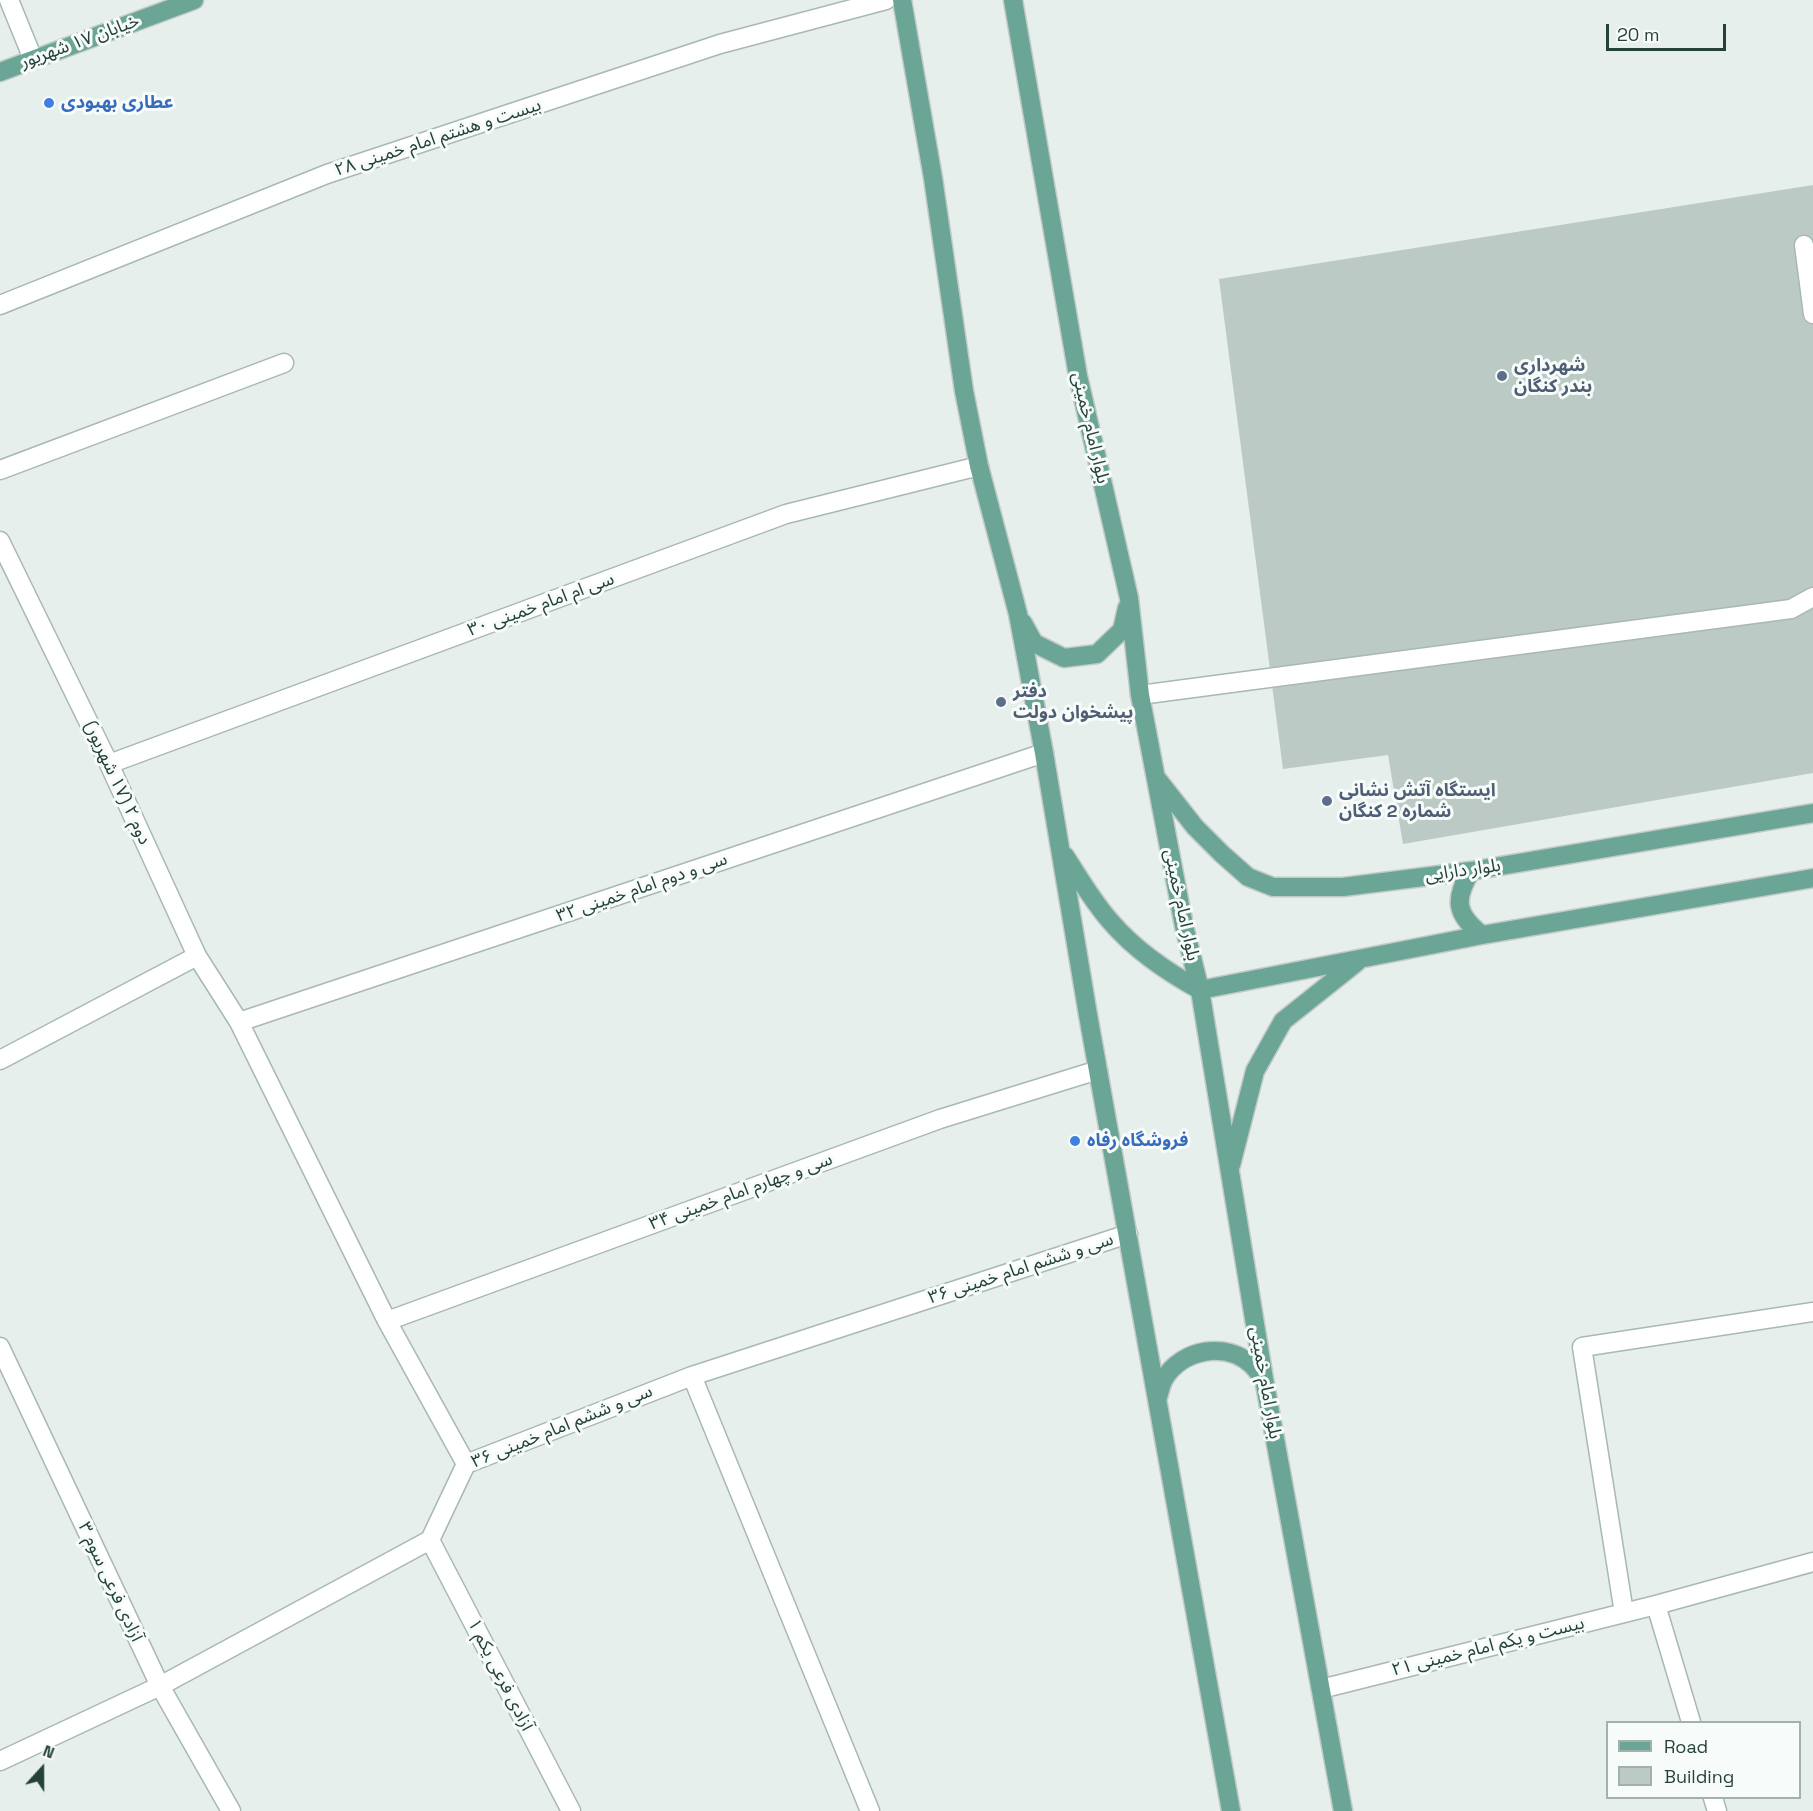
<!DOCTYPE html>
<meta charset="utf-8">
<style>
body{margin:0}
#map{position:relative;width:1813px;height:1811px;overflow:hidden;background:#e6efeb;font-family:"Space Grotesk",sans-serif}
canvas{display:block}
.legend{position:absolute;left:1606px;top:1721px;width:195px;height:78px;box-sizing:border-box;background:#f7fbf9;border:2px solid #a3b1ad;margin:0;padding:8px 10px;list-style:none;font-size:18px;color:#24423a}
.legend li{display:flex;align-items:center;gap:12px;height:30px}
.legend b{width:30px;border:2px solid #a3b1ad}
.north{position:absolute;left:12px;top:1739px;width:60px;height:60px;-webkit-text-stroke:4px #f7fbf9;paint-order:stroke;rotate:21deg;font-size:16px;font-weight:700;line-height:24px;text-align:center;color:#24423a}
.north::after{content:'';display:block;margin:auto;width:21px;height:27px;background:#24423a;clip-path:polygon(50% 0,100% 100%,50% 72%,0 100%)}
.scale{position:absolute;left:1606px;top:24px;width:120px;height:27px;box-sizing:border-box;border:3px solid #24423a;border-top:0;padding-left:8px;font-size:18px;line-height:21px;white-space:nowrap;color:#24423a;-webkit-text-stroke:4px #f7fbf9;paint-order:stroke}
</style>
<div id="map">
<canvas width="1813" height="1811"></canvas>
<ul class="legend">
<li><b style="height:8px;background:#6aa596"></b>Road</li>
<li><b style="height:16px;background:#bbcac4"></b>Building</li>
</ul>
<div class="north">N</div>
<div class="scale">20 m</div>
</div>
<script>
const g = document.querySelector('canvas').getContext('2d');
g.lineJoin = 'round';
function fill(path, color) { g.fillStyle = color; g.fill(path, 'evenodd'); }
function stroke(path, color, width, dash) { g.strokeStyle = color; g.lineWidth = width; g.lineCap = dash ? 'butt' : 'round'; g.setLineDash(dash || []); g.stroke(path); }
function drawText(font, color, halo, rows, align = 'center') {
  g.font = font + ' "Space Grotesk","Noto Sans Arabic",sans-serif'; g.lineWidth = 6; g.setLineDash([]); g.textBaseline = 'middle'; g.strokeStyle = halo; g.fillStyle = color; for (const [text, x, y, turn = 0] of rows) {
    g.save(); g.translate(x, y); g.rotate((+turn || 0) * Math.PI / 180); g.textAlign = isNaN(turn) ? turn : align; if (halo) g.strokeText(text, 0, 0); g.fillText(text, 0, 0); g.restore();
  }
}
fill(new Path2D(`
 M1813,185V773L1403,844L1388,755L1283,769L1219,279Z`), '#bbcac4');
const minor = new Path2D(`
 M9,0L33,59
 M1804,245L1813,314
 M0,305L327,174L720,44L886,0
 M0,470L284,363
 M0,541L109,764L197,956L239,1022L387,1321L466,1464
 M1140,695L1791,609L1813,597
 M109,764L786,514L979,466
 M239,1022L1044,753
 M0,1060L197,956
 M387,1321L940,1119L1098,1070
 M0,1347L160,1686L231,1811
 M692,1376L870,1811
 M430,1540L571,1811
 M1656,1605L1691,1722
 M1624,1613L1582,1347L1813,1312
 M1321,1689L1656,1605L1813,1562
 M0,1761L160,1686L430,1540L466,1464L692,1376L1128,1234
 M1713,1798L1717,1811`);
const major = new Path2D(`
 M902,0L933,178L964,391L979,466L1018,614L1044,753L1088,1015L1231,1811
 M1013,0L1078,376L1129,598L1140,695L1184,926L1200,990L1264,1379L1343,1811
 M0,72L194,0
 M1023,623L1034,643L1064,658L1097,654L1122,630L1127,608
 M1158,780L1195,827L1222,854L1248,877L1273,887H1343L1471,871L1813,813
 M1065,856C1080,879 1093,902 1111,922C1136,951 1167,972 1200,990L1482,935L1813,878
 M1471,871C1454,899 1455,914 1482,935
 M1231,1165L1255,1071L1283,1021L1357,962
 M1158,1397C1160,1391 1161,1384 1164,1379C1182,1349 1226,1341 1252,1365C1256,1369 1260,1375 1264,1379`);
stroke(minor, '#a8b8b2', 21);
stroke(major, '#c2cac8', 21);
stroke(minor, '#fff', 18);
stroke(major, '#6aa596', 18);
for (const [x, y, r, color] of [
 [49,103,6,"#3f7fe0"],
 [1502,376,6,"#5c6f8a"],
 [1001,702,6,"#5c6f8a"],
 [1327,801,6,"#5c6f8a"],
 [1075,1141,6,"#3f7fe0"]
]) { const dot = new Path2D(); dot.arc(x, y, r, 0, 2 * Math.PI); g.fillStyle = color; g.fill(dot); stroke(dot, '#f7fbf9', 2); }
drawText('18px', '#24423a', '#f7fbf9', [
 ["خیابان ۱۷ شهریور",80,42,-20],
 ["بیست و هشتم امام خمینی ۲۸",438,138,-18],
 ["بلوار امام خمینی",1090,428,77],
 ["سی ام امام خمینی ۳۰",541,605,-20],
 ["دوم ۲ (۱۷ شهریور)",117,783,65],
 ["بلوار دارایی",1463,871,-8],
 ["سی و دوم امام خمینی ۳۲",642,888,-19],
 ["بلوار امام خمینی",1181,905,78],
 ["سی و چهارم امام خمینی ۳۴",741,1192,-20],
 ["سی و ششم امام خمینی ۳۶",1021,1269,-18],
 ["بلوار امام خمینی",1265,1383,80],
 ["سی و ششم امام خمینی ۳۶",562,1427,-22],
 ["آزادی فرعی سوم ۳",110,1582,65],
 ["بیست و یکم امام خمینی ۲۱",1488,1647,-14],
 ["آزادی فرعی یکم ۱",500,1675,63]
]);
drawText('bold 18px', '#366cbe', '#f7fbf9', [
 ["عطاری بهبودی",61,103],
 ["فروشگاه رفاه",1087,1141]
], 'left');
drawText('bold 18px', '#4e5e75', '#f7fbf9', [
 ["شهرداری",1514,366],
 ["بندر کنگان",1514,387],
 ["دفتر",1013,692],
 ["پیشخوان دولت",1013,713],
 ["ایستگاه آتش نشانی",1339,791],
 ["شماره 2 کنگان",1339,812]
], 'left');
</script>
